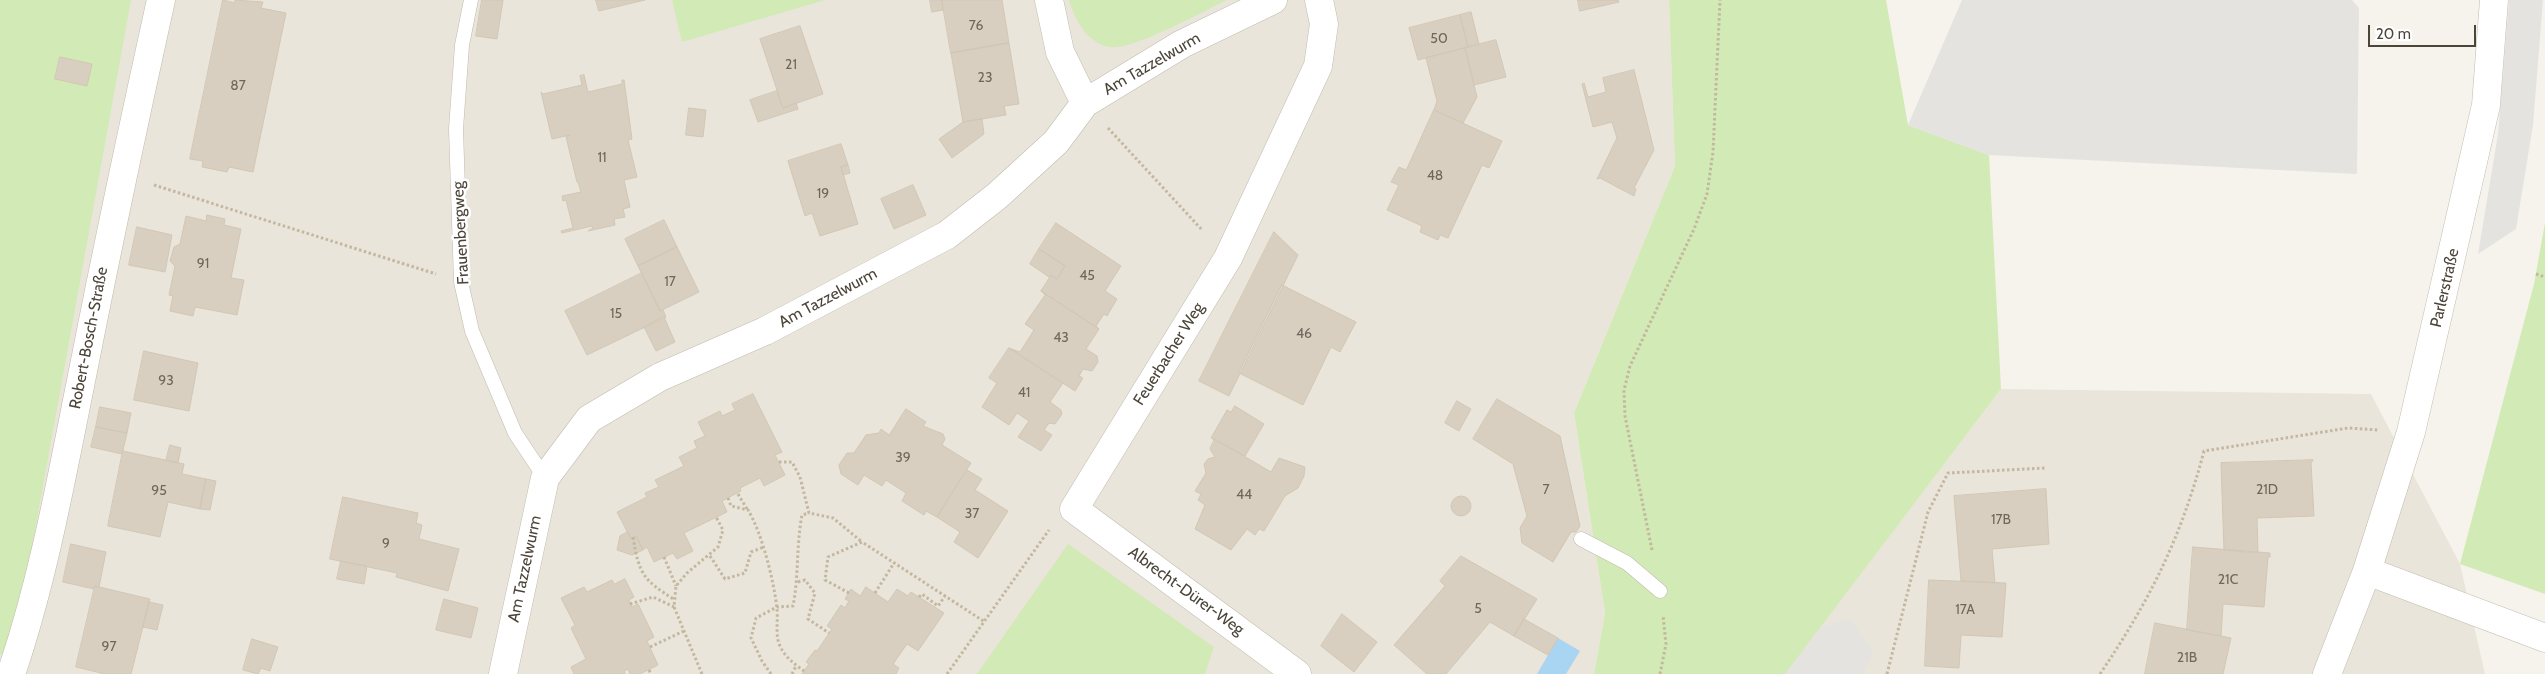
<!DOCTYPE html>
<meta charset="utf-8">
<style>
body{margin:0}
#map{position:relative;width:2545px;height:674px;overflow:hidden;background:#f6f3ec;font-family:Cabin,sans-serif}
canvas{display:block}
.scale{position:absolute;left:2368px;top:25px;width:108px;height:22px;box-sizing:border-box;border:2px solid #4b4439;border-top:0;padding-left:6px;font-size:15px;line-height:18px;white-space:nowrap;color:#4b4439;-webkit-text-stroke:4px #fff;paint-order:stroke}
</style>
<div id="map">
<canvas width="2545" height="674"></canvas>
<div class="scale">20 m</div>
</div>
<script>
const g = document.querySelector('canvas').getContext('2d');
g.lineJoin = 'round';
function fill(path, color) { g.fillStyle = color; g.fill(path, 'evenodd'); }
function stroke(path, color, width, dash) { g.strokeStyle = color; g.lineWidth = width; g.lineCap = dash ? 'butt' : 'round'; g.setLineDash(dash || []); g.stroke(path); }
function drawText(font, color, halo, rows, align = 'center') {
  g.font = font + ' Cabin,sans-serif'; g.lineWidth = 5; g.setLineDash([]); g.textBaseline = 'middle'; g.strokeStyle = halo; g.fillStyle = color; for (const [text, x, y, turn = 0] of rows) {
    g.save(); g.translate(x, y); g.rotate((+turn || 0) * Math.PI / 180); g.textAlign = isNaN(turn) ? turn : align; if (halo) g.strokeText(text, 0, 0); g.fillText(text, 0, 0); g.restore();
  }
}
fill(new Path2D(`
 M0,0H1669L1675,166L1574,413L1605,613L1594,674H0Z
 M2001,389L2371,394L2460,564L2485,674H1784Z`), '#eae5da');
fill(new Path2D(`
 M0,0H131L12,657L0,654Z
 M672,0H825L682,42Z
 M1069,0H1227C1204,11 1132,51 1110,47C1087,43 1075,20 1069,0Z
 M1669,0H1886L1908,125L1989,155L2001,389L1785,674H1594L1605,613L1574,413L1675,166Z
 M2545,223V594L2460,564L2534,284Z
 M1068,544L1214,647L1205,674H977Z`), '#d2eab5');
fill(new Path2D(`
 M1962,0H2352L2359,8L2357,174L1989,155L1908,125Z
 M2509,0H2543L2533,125L2516,229L2478,254L2498,134Z
 M1849,618L1873,652L1863,674H1785L1820,628Z`), '#e5e3e0');
fill(new Path2D(`
 M1558,638L1580,651L1566,674H1537Z`), '#a9d4f2');
const building = new Path2D(`
 M223,0L235,3V0L263,2L261,8L286,13L253,172L229,167L227,172L202,167L203,161L190,159Z
 M482,0H503L497,39L476,36Z
 M596,0H645L599,11Z
 M930,0H942L943,10L932,12Z
 M942,0H1002L1009,43L951,53Z
 M1578,0H1618L1619,2L1580,11Z
 M1471,12L1479,44L1468,47L1460,15Z
 M1460,15L1468,47L1418,60L1409,28Z
 M800,26L823,94L783,108L760,39Z
 M1496,40L1506,77L1474,85L1465,48Z
 M1009,43L1019,104L1004,106L1006,115L963,122L951,53Z
 M1465,48L1477,97L1463,123L1434,110L1437,101L1426,58Z
 M60,57L92,64L87,86L55,79Z
 M1634,70L1654,150L1634,188L1636,189L1634,196L1600,178L1597,179L1617,138L1612,122L1593,127L1582,84L1584,83L1588,97L1606,92L1603,78Z
 M584,75L588,92L622,84V80H624L632,139L628,140L637,177L624,180L630,207L623,209L625,217L614,219L615,225L588,231L593,228L592,226L562,233L561,231L573,228L566,200L563,201L562,196L581,192L578,182H577L566,137L570,135L552,139L541,92L543,94L582,85L580,76Z
 M777,91L783,108L796,103L798,109L758,122L750,100Z
 M689,108L706,110L703,137L686,135Z
 M1434,110L1502,141L1489,168L1482,165L1448,238L1440,235L1438,240L1420,232L1422,226L1387,210L1399,185L1391,182L1399,167L1406,170Z
 M982,119L984,134L952,158L939,139L963,122Z
 M841,144L848,165L841,167L858,224L820,236L812,213L805,216L788,161Z
 M848,165L850,173L843,175L841,167Z
 M913,185L926,215L894,229L881,199Z
 M207,215L225,219L224,225L241,229L231,278L244,280L237,315L195,307L193,316L170,311L173,296L169,295L175,266L170,261L174,247L180,244L186,216L206,221Z
 M664,220L677,247L638,266L625,239Z
 M1056,223L1121,266L1105,291L1117,299L1107,316L1104,314L1096,326L1099,329L1041,291L1051,275L1057,279L1065,266L1039,249Z
 M137,227L172,235L165,272L129,265Z
 M1274,232L1298,255L1229,396L1199,381Z
 M677,247L699,292L660,311L638,266Z
 M1039,249L1065,266L1057,279L1051,275L1049,277L1030,264Z
 M642,273L660,311L663,310L666,317L587,355L565,311Z
 M1282,285L1356,322L1340,352L1331,347L1303,405L1239,373Z
 M1041,291L1099,329L1086,349L1097,356L1098,362L1092,371L1083,369L1079,376L1083,378L1075,391L1009,348L1020,352L1034,330L1025,324L1045,295Z
 M664,317L675,342L656,351L644,327Z
 M1009,348L1063,383L1050,402L1061,410L1062,414L1055,424L1049,423L1044,430L1052,435L1041,451L1018,437L1029,421L1017,413L1009,425L982,407L997,383L989,378Z
 M144,351L198,363L189,411L134,400Z
 M753,394L782,452L775,455L785,475L764,486L760,478L740,488L741,491L722,501L727,512L684,533L693,551L677,559L673,553L654,562L647,547L643,550L636,536L631,539L617,512L647,497L645,493L659,487L655,480L684,466L679,457L697,448L694,441L705,436L698,422L720,411L722,416L735,410L732,404Z
 M1497,399L1560,436L1580,526L1576,532H1571L1553,562L1522,543L1520,528L1527,516L1513,464L1473,439Z
 M1457,401L1471,409L1459,431L1445,423Z
 M1235,406L1264,424L1245,456L1211,438L1227,410L1231,412Z
 M100,407L131,413L127,433L96,427Z
 M906,409L926,422L923,426L943,434L945,439L942,445L971,463L937,517L926,511L924,515L902,501L906,493L886,480L882,486L864,475L858,485L841,474L839,465L847,453H854L866,435L879,433L881,429L889,435Z
 M96,427L127,433L122,454L91,447Z
 M1215,439L1271,472L1279,458L1305,467L1304,476L1298,488L1285,496L1264,531L1259,529L1255,535L1247,529L1231,550L1195,529L1205,505L1198,500L1201,494L1195,491L1206,473L1204,464L1208,459L1215,457L1210,449Z
 M170,445L181,448L178,463L166,461Z
 M123,451L184,464L182,474L206,479L200,509L168,502L160,537L108,526Z
 M2313,460L2311,463L2314,516L2257,518L2258,553L2224,550L2221,463Z
 M967,470L982,479L975,490L1008,511L978,558L954,542L960,532L937,517Z
 M206,479L216,481L210,510L200,509Z
 M2046,489L2049,544L1992,549L1995,583L1961,581L1954,496Z
 M1451 506a10 10 0 1 1 20 0a10 10 0 1 1-20 0Z
 M343,497L418,513L416,523L422,525L419,539L459,549L448,591L396,577L397,573L330,559Z
 M628,532L631,539L636,536L643,550L632,555L617,550L620,536Z
 M71,544L106,552L99,587L95,586L94,589L63,582Z
 M2193,547L2270,553V557H2268L2264,607L2223,604L2221,636L2187,630Z
 M1461,556L1537,599L1514,636L1490,622L1446,674H1427L1394,645L1445,586L1440,581Z
 M341,561L367,566L364,584L337,579Z
 M625,579L634,597L629,600L630,604L632,607L638,604L654,637L647,641L658,665L640,674H630L628,669L624,671L625,674H574L571,667L586,659L571,628L575,625L561,598L584,587L587,592L612,580L614,584Z
 M1929,580L2006,583L2002,637L1961,635L1959,668L1925,666Z
 M95,586L150,599L131,674H105L76,667Z
 M866,587L888,602L897,589L908,596L911,592L944,613L918,651L907,644L893,664L899,668L896,674H802L809,664L806,662L815,650L817,651L832,629L827,626L841,605L845,608L849,601L845,599L851,589L860,596Z
 M444,599L478,608L471,638L436,630Z
 M149,602L163,605L157,630L143,627Z
 M1342,614L1377,642L1354,672L1321,646Z
 M1524,619L1558,638L1548,655L1514,636Z
 M2155,623L2231,638L2223,674H2145Z
 M252,639L278,647L270,671L261,668L258,674L243,670Z`);
fill(building, '#d8cfc1');
stroke(building, '#d3c7b4', 1);
const lane = new Path2D(`
 M471,0L462,45L456,129L461,282L472,331L515,433L545,478
 M1581,539L1627,563L1660,591`);
const street = new Path2D(`
 M1049,0L1060,52L1085,103
 M2367,571L2545,638
 M11,674C45,574 63,469 84,366C108,244 134,122 161,0
 M503,674L545,478L589,419L660,377L765,331L947,235L997,196L1056,142L1085,103L1182,44L1273,0
 M1297,674L1074,509L1228,258L1318,66L1324,24L1319,0
 M2327,674L2367,571L2411,432L2486,105L2494,0`);
stroke(lane, '#c2bbae', 15);
stroke(street, '#c2bbae', 29);
stroke(new Path2D(`
 M1108,128L1203,231
 M154,185L436,274
 M2536,274L2545,277
 M779,462H792L800,477L809,513L833,518L862,542
 M738,494L747,509
 M728,498L731,506L748,510C762,533 774,581 777,609C778,619 776,630 778,640C781,654 793,663 804,671
 M633,537C639,574 643,580 675,600
 M1652,550L1625,416L1624,390L1630,366L1694,229L1707,194L1713,152L1720,0
 M710,556L725,579L745,573L751,552L764,547
 M664,557L676,586
 M798,582L805,580L815,593L808,619L829,633
 M849,593L825,580L828,557L862,542L985,622
 M875,593L894,563
 M919,597L922,594L938,606L945,596
 M630,604L653,597L674,607
 M650,647L684,631
 M649,670L651,674
 M702,674L674,607L676,586L687,573L718,547L723,530L716,517
 M771,674L762,661L751,638L756,618L777,607L793,606C799,576 796,546 802,515L809,513
 M792,674L796,666
 M947,674L1049,530
 M1660,674L1666,644L1663,615
 M1887,674L1928,512L1948,473L2046,468
 M2100,674C2150,600 2181,538 2204,451L2348,428L2378,430`), '#c4b79f', 3, [2.5, 2.5]);
stroke(lane, '#fff', 14);
stroke(street, '#fff', 28);
drawText('14px', '#6e675b', null, [
 ["76",976,26],
 ["50",1439,39],
 ["21",791,65],
 ["23",985,78],
 ["87",238,86],
 ["11",602,158],
 ["48",1435,176],
 ["19",823,194],
 ["91",203,264],
 ["45",1087,276],
 ["17",670,282],
 ["15",616,314],
 ["46",1304,334],
 ["43",1061,338],
 ["93",166,381],
 ["41",1024,393],
 ["39",903,458],
 ["7",1546,490],
 ["21D",2267,490],
 ["95",159,491],
 ["44",1244,495],
 ["37",972,514],
 ["17B",2001,520],
 ["9",386,544],
 ["21C",2228,580],
 ["5",1478,609],
 ["17A",1965,610],
 ["97",109,647],
 ["21B",2187,658]
]);
drawText('16px', '#4b4439', '#fff', [
 ["Am Tazzelwurm",1152,64,-30],
 ["Frauenbergweg",461,233,-93],
 ["Parlerstraße",2445,288,-77],
 ["Am Tazzelwurm",828,298,-28],
 ["Robert-Bosch-Straße",89,338,-79],
 ["Feuerbacher Weg",1169,354,-58],
 ["Am Tazzelwurm",525,569,-78],
 ["Albrecht-Dürer-Weg",1186,591,36]
]);
</script>
